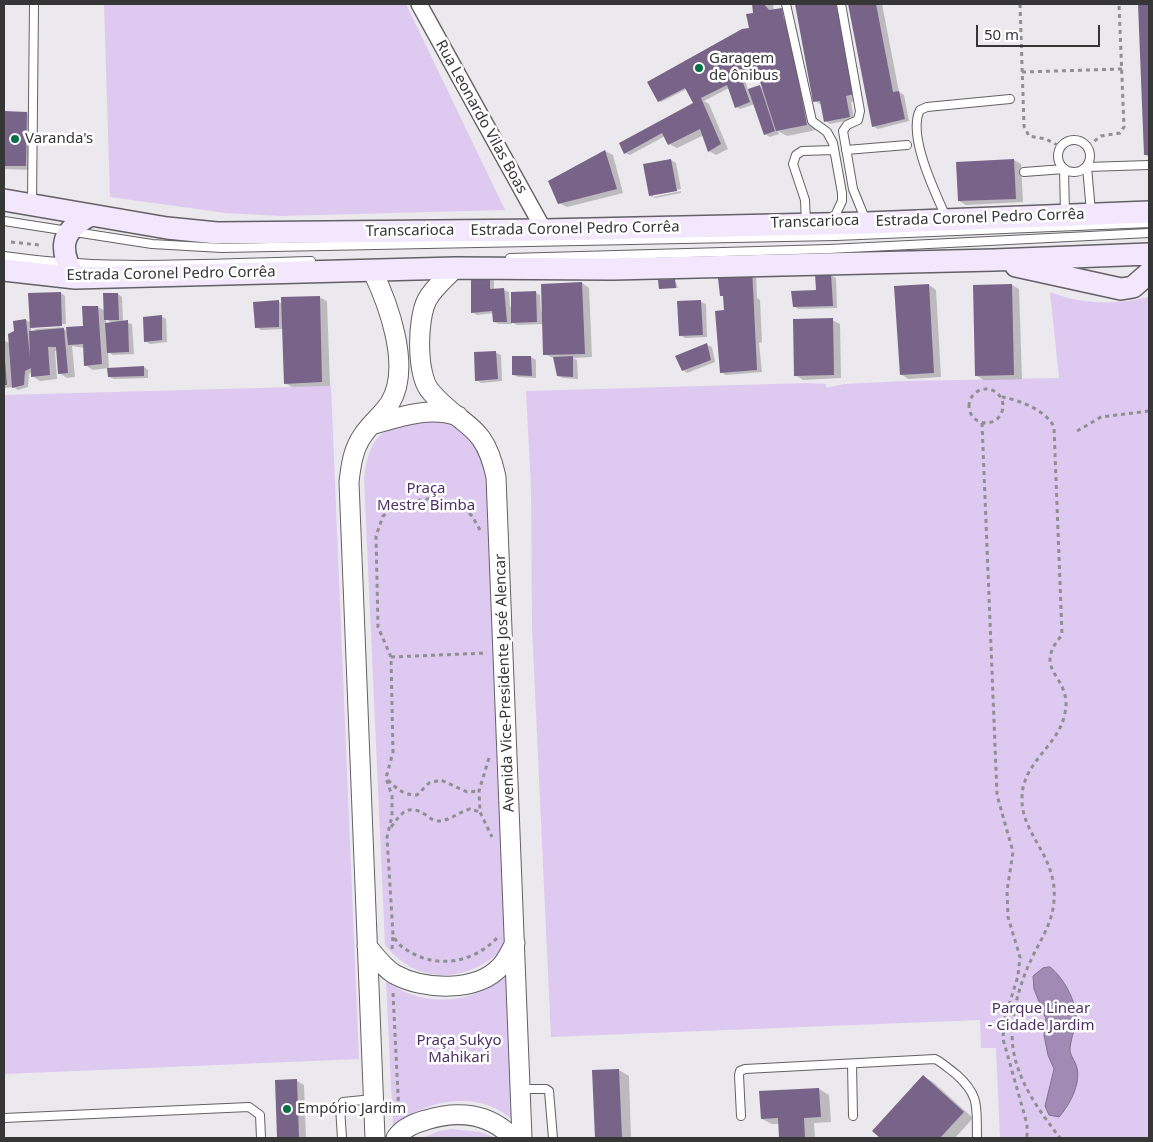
<!DOCTYPE html>
<meta charset="utf-8">
<style>
body{margin:0}
#map{position:relative;width:1153px;height:1142px;overflow:hidden;background:#ebe9ed;font-family:"Noto Sans",sans-serif}
canvas{display:block}
.frame{position:absolute;inset:0;border:5px solid #363637;pointer-events:none}
.scale{position:absolute;left:976px;top:25px;width:124px;height:22px;box-sizing:border-box;border:2px solid #363637;border-top:0;padding-left:6px;font-size:15px;line-height:18px;white-space:nowrap;color:#363637;-webkit-text-stroke:4px #fff;paint-order:stroke}
</style>
<div id="map">
<canvas width="1153" height="1142"></canvas>
<div class="frame"></div>
<div class="scale">50 m</div>
</div>
<script>
const g = document.querySelector('canvas').getContext('2d');
g.lineJoin = 'round';
function fill(path, color) { g.fillStyle = color; g.fill(path, 'evenodd'); }
function stroke(path, color, width, dash) { g.strokeStyle = color; g.lineWidth = width; g.lineCap = dash ? 'butt' : 'round'; g.setLineDash(dash || []); g.stroke(path); }
function drawText(font, color, halo, rows, align = 'center') {
  g.font = font + ' "Noto Sans",sans-serif'; g.lineWidth = 5; g.setLineDash([]); g.textBaseline = 'middle'; g.strokeStyle = halo; g.fillStyle = color; for (const [text, x, y, turn = 0] of rows) {
    g.save(); g.translate(x, y); g.rotate((+turn || 0) * Math.PI / 180); g.textAlign = isNaN(turn) ? turn : align; if (halo) g.strokeText(text, 0, 0); g.fillText(text, 0, 0); g.restore();
  }
}
fill(new Path2D(`
 M104,4H406L505,210L281,216L226,213L110,197Z
 M1050,292C1082,305 1116,305 1149,297V1138H1000L996,1048H981L980,1020L551,1037L532,627L531,487L526,391L809,383L826,384V388L844,384L906,381L1059,378Z
 M331,386L359,1059L4,1074V395Z
 M423,420C463,423 465,428 486,461L506,945C472,983 418,987 385,945L364,478C370,434 381,428 423,420Z
 M508,975L515,1123C483,1088 425,1099 393,1127L386,981C424,1009 472,1004 508,975Z
 M452,1129L480,1132L496,1138H422L439,1131Z`), '#dec9f0');
const water = new Path2D(`
 M1050,967C1064,978 1077,1002 1076,1020C1075,1030 1070,1040 1070,1051C1071,1057 1076,1062 1077,1068C1081,1084 1069,1106 1059,1117L1049,1115L1045,1106L1054,1069L1048,1055L1044,1035L1046,1019L1034,989L1033,976L1043,968Z`);
fill(water, '#a18bb4');
stroke(water, '#81728e', 1);
fill(new Path2D(`
 M753,4H773L774,11L782,9L792,15L793,24L796,26L816,130L787,136L778,131L779,134L770,137L765,134L755,104L740,109L736,107L729,88L704,101L709,104L728,149L716,155L709,151L704,135L677,148L669,144L665,136L630,155L625,153L695,103L687,89L661,102L659,101L750,29L755,14ZM758,73L763,89L760,87L748,90L745,80Z
 M796,4H845L863,100L851,102L854,119L830,124L826,121L823,106L815,101Z
 M849,4H882L899,92L904,95L909,121L878,129L873,126Z
 M1139,4H1149V157L1145,155Z
 M4,112L27,113L34,117L33,170L4,169Z
 M605,151L613,155L623,193L567,207L559,203Z
 M671,160L676,163L681,189L653,194V197L681,191V193L655,198L650,196Z
 M1014,160L1021,164L1023,202L966,205L959,201Z
 M756,271L757,298L760,300L762,342L759,343L762,372L726,375L721,372L726,311L725,297L721,295L733,280Z
 M831,275L836,278L837,308L798,309L794,306L817,291Z
 M489,277L494,280V290H504L509,292L510,307L535,292L540,295L541,312L582,283L589,288L592,357L573,358L577,360L578,379L563,378L558,376L555,359L545,354L544,324L517,325L511,322L512,324H499L494,322V313L477,315L472,312Z
 M675,280L678,288H660L659,281Z
 M929,285L936,290L941,377L908,379L901,374Z
 M1012,285L1019,289L1022,379L984,380L977,376Z
 M61,293L65,296L66,324L34,326V329L31,327V332L38,331L34,329L66,327L62,328L68,332L85,327L98,307L105,311L118,294L122,297L123,322L132,324L134,354L113,355L108,352L109,369L144,367L148,370V378L114,379L109,377L108,368L93,370L85,365V348L72,346L75,377L67,378L59,373L58,351H55L57,379L40,381L32,376V372L29,374L28,387L18,390L13,387L4,388V340L10,344L16,331L26,320L31,323ZM106,319L112,323L106,324Z
 M319,297L327,301L330,386L292,387L285,383L283,329L261,330L256,327L279,302L282,304Z
 M701,302L706,304L707,337L685,338L680,335Z
 M161,316L166,319L167,342L150,344L145,341Z
 M832,320L840,324L841,378L803,380L795,375Z
 M707,345L712,347L715,362L687,373L683,370Z
 M496,353L501,355L502,381L481,383L477,380Z
 M531,357L536,360V378L518,377L513,374Z
 M619,1070L629,1076L631,1138H596L593,1071Z
 M923,1076L933,1082L973,1118L955,1138H882L874,1131Z
 M276,1081H297L304,1085L306,1138H279Z
 M819,1089L829,1095L831,1122L814,1123L815,1138H781L780,1124H772L762,1119L760,1093Z`), '#0003');
fill(new Path2D(`
 M752,4H764L769,10L782,8L784,20L787,19L807,125L776,131L756,69L741,77L750,102L735,108L727,85L701,98L721,144L708,152L700,129L668,145L662,133L624,154L619,143L693,103L685,88L658,102L647,82L742,29L749,28L746,14L753,13Z
 M795,4H836L854,94L846,96L850,117L824,122L820,101L813,102Z
 M848,4H876L893,92L899,91L905,119L872,127Z
 M1138,4H1149V155H1144Z
 M760,85L775,131L764,135L748,89Z
 M4,111L27,112L26,166H4Z
 M605,150L617,189L558,204L548,181Z
 M671,159L677,191L649,196L643,164Z
 M1014,159L1016,199L958,201L956,162Z
 M752,267L757,370L720,373L715,311L724,310L723,296H720L718,278H732L731,269Z
 M815,274H831L833,306L793,307L791,291L816,290Z
 M490,276V289L504,288L507,322H493L492,311L471,313V277Z
 M675,279L676,288L659,289L658,280Z
 M582,282L585,354L543,355L541,284Z
 M929,284L934,373L900,375L894,286Z
 M1012,284L1014,375L975,376L973,285Z
 M536,291L537,322L511,323V292Z
 M61,292L62,326L30,328L28,293Z
 M103,293H118L119,320H104Z
 M320,296L322,382L284,384L281,297Z
 M279,300V327L255,328L253,302Z
 M701,300L703,335L679,336L677,301Z
 M82,306H98L102,364L84,366L83,344L68,345L66,327L83,326Z
 M162,315V340L144,342L143,317Z
 M833,318L834,375L794,376L793,319Z
 M26,319L30,357L29,331L64,328L68,373L58,374L56,347H48L50,375L31,377V368L25,371L24,385L12,388L8,334L14,331L13,321Z
 M128,320L129,352L107,353L105,323Z
 M707,343L711,360L682,371L675,356Z
 M4,347L7,385H4Z
 M496,351L498,379L475,381L474,352Z
 M512,356H531L532,376L512,375Z
 M573,356V377L557,376L553,357Z
 M144,366V376L108,377L107,368Z
 M619,1069L622,1138H595L592,1070Z
 M923,1075L964,1112L940,1138H880L872,1131Z
 M297,1079L299,1138H277L275,1080Z
 M819,1088L821,1117L804,1118L805,1138H779L778,1118L761,1119L759,1091Z`), '#786389');
const service = new Path2D(`
 M786,4L812,121L827,132L833,143L842,193V201L832,222
 M841,4L860,111L858,120L847,125L843,131L853,189L866,221
 M1058 156a16 16 0 1 1 32 0a16 16 0 1 1-32 0Z
 M846,150L907,145
 M1024,172L1064,169L1065,214
 M32,203L34,4
 M1091,212L1087,167L1149,165
 M946,217C935,192 907,135 920,110L927,107L1010,99
 M4,221L152,244L222,248L836,236L1149,223
 M806,223L805,200L793,164L796,155L802,151L834,150
 M4,256C105,271 209,263 311,261
 M510,258L829,249L1149,233
 M852,1064L853,1116
 M520,1089H546L549,1091L553,1138
 M741,1116L739,1075L740,1071L745,1069L935,1059C943,1063 949,1069 957,1075C981,1097 976,1108 977,1138
 M4,1118L249,1107L260,1115L261,1138
 M342,1138L340,1107L343,1102L373,1099`);
const minor = new Path2D(`
 M419,4L544,230`);
const tertiary = new Path2D(`
 M455,268C446,278 433,288 427,300C417,319 416,376 431,392C463,429 484,421 496,477L522,1138
 M372,270C388,303 412,367 390,403C382,415 371,423 363,435C353,449 351,465 349,482L375,1138
 M371,425C399,417 429,406 458,416
 M367,946C375,956 383,967 394,974C423,990 477,993 501,966C507,960 511,950 515,943
 M396,1138C402,1129 415,1123 426,1120C458,1110 489,1113 513,1138`);
const secondary = new Path2D(`
 M4,200L167,228L217,233L544,230L866,223L1149,212
 M1016,266L1121,289L1133,287L1149,273
 M4,270L75,278L455,268L613,269L994,260L1149,254
 M75,278C58,249 60,231 91,215`);
stroke(service, '#636165', 10);
stroke(minor, '#636165', 18);
stroke(tertiary, '#636165', 21);
stroke(secondary, '#636165', 24);
stroke(new Path2D(`
 M1020,4L1024,126L1029,136L1046,139L1061,147
 M1022,72L1122,69
 M1088,146L1101,136L1120,133L1124,127L1119,4
 M11,242L39,245
 M969 406a17 17 0 1 1 34 0a17 17 0 1 1-34 0Z
 M1002,397C1019,400 1046,410 1054,427L1062,635C1030,672 1073,675 1065,713C1059,746 1022,762 1022,798C1021,835 1058,856 1054,901C1052,925 1040,940 1031,960C1019,985 1009,1021 1013,1048C1018,1082 1040,1112 1060,1138
 M982,423L997,795L1013,852L1007,891L1008,917L1020,957L1018,976L1004,1021L1003,1039L1027,1124V1138
 M1077,431L1101,417L1149,411
 M480,530L472,516L457,503L433,498L399,504L383,516L376,536L378,627L391,657L393,752L386,778L392,796V816L387,837L393,935C397,944 404,949 412,953C441,969 475,961 497,938
 M391,657L487,653
 M489,758L479,791L480,812L492,837
 M388,780C397,789 403,795 417,795L429,783L441,780L467,792L479,791
 M391,827C402,813 407,803 426,815C429,817 432,820 436,821C449,822 458,812 470,809L480,812
 M392,949L393,935
 M393,993L399,1114`), '#908f92', 3, [4, 4]);
stroke(service, '#fff', 8);
stroke(minor, '#fff', 15);
stroke(tertiary, '#fff', 19);
stroke(secondary, '#f2e7fc', 21);
for (const [x, y, r, color] of [
 [699,68,5,"#066f46"],
 [15,139,5,"#066f46"],
 [287,1109,5,"#066f46"]
]) { const dot = new Path2D(); dot.arc(x, y, r, 0, 2 * Math.PI); g.fillStyle = color; g.fill(dot); stroke(dot, '#fff', 2); }
drawText('15px', '#363637', '#fff', [
 ["Garagem",709,59],
 ["de ônibus",709,76],
 ["Varanda's",25,139],
 ["Empório Jardim",297,1109]
], 'left');
drawText('15px', '#363637', '#fff', [
 ["Rua Leonardo Vilas Boas",481,117,61],
 ["Estrada Coronel Pedro Corrêa",980,218,-2],
 ["Transcarioca",815,222,-2],
 ["Estrada Coronel Pedro Corrêa",575,229,-1],
 ["Transcarioca",410,231,-1],
 ["Estrada Coronel Pedro Corrêa",171,274,-1],
 ["Avenida Vice-Presidente José Alencar",505,683,-92]
]);
drawText('15px', '#4e3065', '#fff', [
 ["Praça",426,489],
 ["Mestre Bimba",426,506],
 ["Parque Linear",1041,1009],
 ["- Cidade Jardim",1041,1026],
 ["Praça Sukyo",459,1041],
 ["Mahikari",459,1058]
]);
</script>
